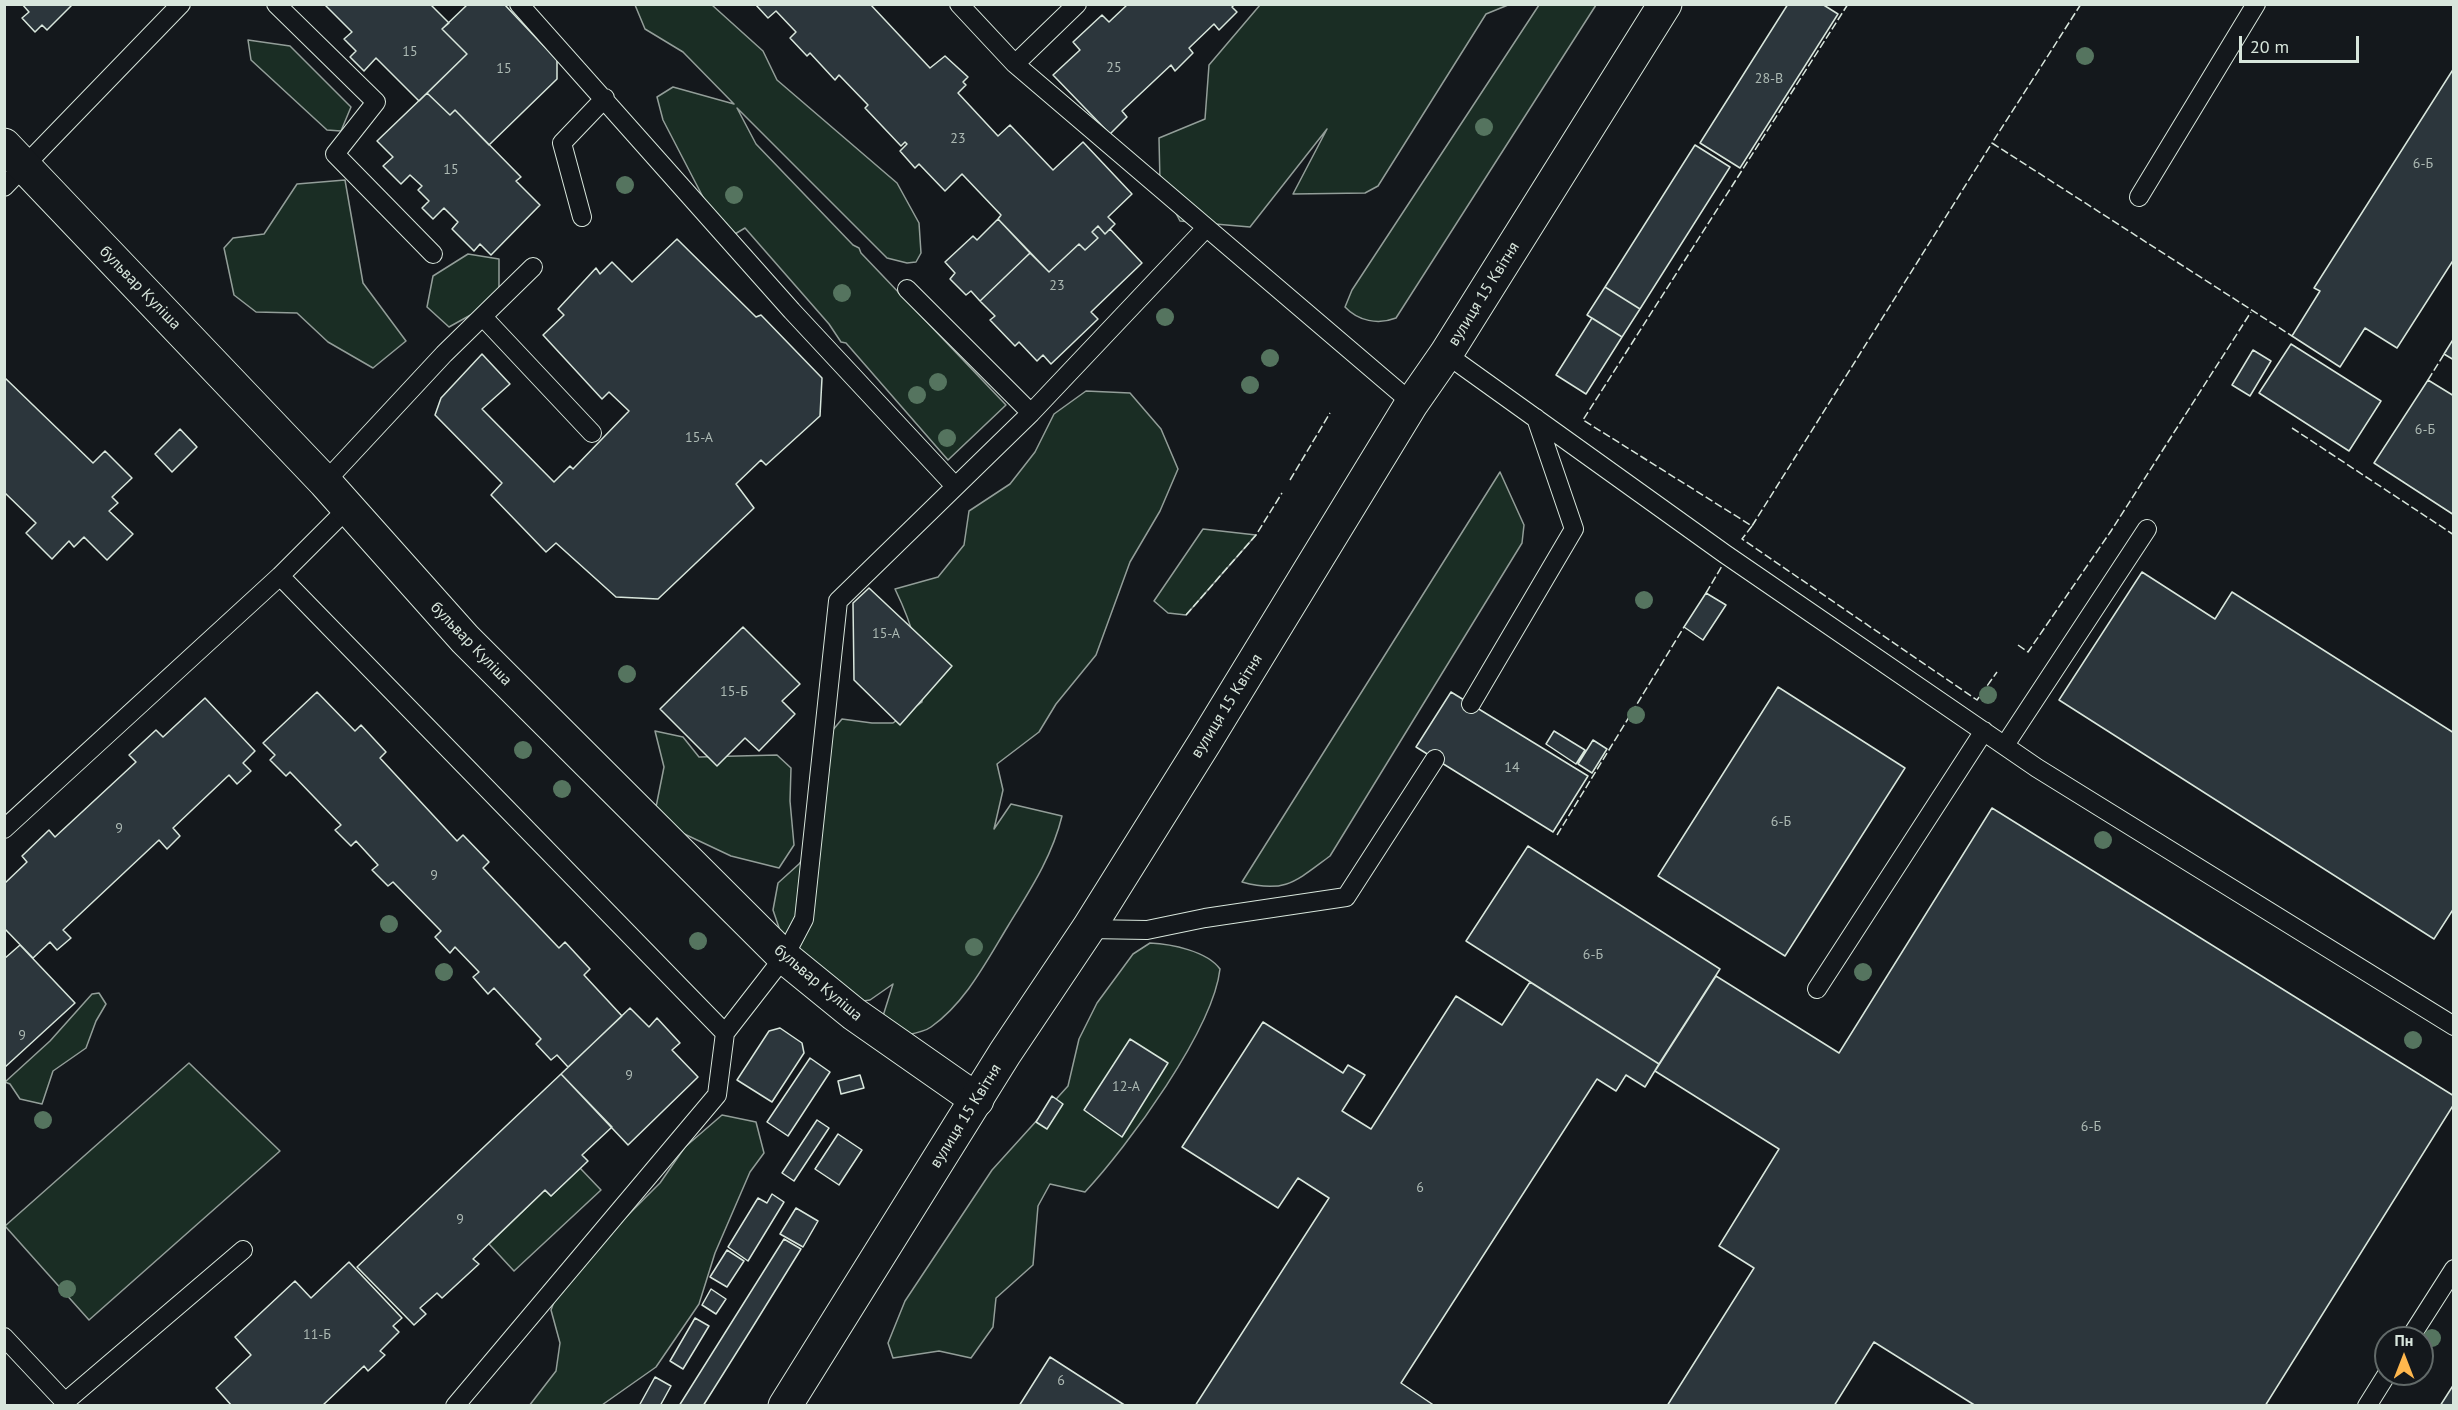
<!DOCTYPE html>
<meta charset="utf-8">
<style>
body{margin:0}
#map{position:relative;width:2458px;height:1410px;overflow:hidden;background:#14181c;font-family:"PT Sans",sans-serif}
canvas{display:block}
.frame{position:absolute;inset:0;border:6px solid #d8e6dc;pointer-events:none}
.north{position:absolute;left:2374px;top:1326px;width:60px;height:60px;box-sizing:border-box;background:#14181c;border:2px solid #626a69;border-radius:50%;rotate:0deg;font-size:16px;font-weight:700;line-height:24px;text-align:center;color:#d8e6dc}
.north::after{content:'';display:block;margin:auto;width:21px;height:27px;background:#ffb74d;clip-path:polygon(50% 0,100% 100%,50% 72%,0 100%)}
.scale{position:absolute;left:2239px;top:36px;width:120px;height:27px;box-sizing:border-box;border:3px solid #d8e6dc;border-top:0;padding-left:8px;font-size:18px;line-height:21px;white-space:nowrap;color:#d8e6dc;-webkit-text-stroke:4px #14181c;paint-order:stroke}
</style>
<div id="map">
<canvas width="2458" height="1410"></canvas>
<div class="frame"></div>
<div class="north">Пн</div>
<div class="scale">20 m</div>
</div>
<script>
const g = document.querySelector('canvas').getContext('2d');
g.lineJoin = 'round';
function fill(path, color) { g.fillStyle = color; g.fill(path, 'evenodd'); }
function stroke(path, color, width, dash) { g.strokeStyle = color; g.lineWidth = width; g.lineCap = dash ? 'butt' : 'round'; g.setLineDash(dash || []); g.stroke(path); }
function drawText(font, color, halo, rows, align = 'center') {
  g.font = font + ' "PT Sans",sans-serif'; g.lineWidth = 4.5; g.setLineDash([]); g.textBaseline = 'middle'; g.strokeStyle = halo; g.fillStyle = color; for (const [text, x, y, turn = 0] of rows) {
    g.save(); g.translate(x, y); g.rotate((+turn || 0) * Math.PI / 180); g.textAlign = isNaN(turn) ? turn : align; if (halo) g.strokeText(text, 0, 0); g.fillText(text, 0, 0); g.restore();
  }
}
const green = new Path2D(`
 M635,5H712L763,51L777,80L897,183L919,223L921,253L916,262L907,263L887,258L737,108L756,144L853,245L859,248L861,253L1006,405L948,460L846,343L841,342L829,324L745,228L735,234L718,226L663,120L657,97L673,87L734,104L683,52L645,29Z
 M1260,5H1508L1486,14L1378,186L1365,193L1293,194L1327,129L1250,227L1180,221L1160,183L1159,138L1205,119L1209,65Z
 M1539,5H1596L1396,318C1378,325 1358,321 1345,307L1352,290Z
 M248,40L290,46L351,107L341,131L327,130L251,60Z
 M345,180L363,283L406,341L373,368L328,342L297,313L256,312L234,295L224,248L233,238L264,234L297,184Z
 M468,254L499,259V290L476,312L449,327L427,307L433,276Z
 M1086,391L1130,393L1161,429L1178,469L1160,511L1130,562L1096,655L1056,704L1039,732L997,764L1003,790L994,829L1011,804L1062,816C1052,857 1030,890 1008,926C986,962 966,1002 931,1027C923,1033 909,1034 900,1036L883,1016L893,984L870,1000L837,1005L791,963L773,910L778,883L799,864L814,845L822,743L842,719L872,723H893L922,702C922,659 914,628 895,589L938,577L964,545L969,511L1010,484L1035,452L1054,414Z
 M1500,472L1524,525L1522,543L1330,856C1296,881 1285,894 1242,882Z
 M1203,529L1256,535L1186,615L1168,613L1154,601Z
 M655,731L683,737L699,757L777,755L791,768L790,801L794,845L779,868L731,856L678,831L656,807L664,767Z
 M1150,943C1171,944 1207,951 1220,969C1213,1030 1128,1146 1085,1192L1050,1184L1038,1206L1033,1265L996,1298L993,1327L971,1358L939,1351L893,1358L888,1343L905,1301L992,1170L1068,1086L1079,1039L1097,1003L1133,954Z
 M99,993L106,1004L96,1021L86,1048L53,1071L42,1104L20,1099L10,1084L5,1082L50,1041L92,994Z
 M189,1063L280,1151L89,1320L5,1226Z
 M722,1115L756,1122L764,1153L750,1172L715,1253L699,1304L656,1367L602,1405L529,1406L556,1371L560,1343L551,1310L564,1275L609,1234L660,1183L685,1147Z
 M580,1168L601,1190L514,1271L489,1244L545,1190L551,1196Z`);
fill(green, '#1a2d24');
stroke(green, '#939e99', 1.5);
const building = new Path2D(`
 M22,4H73L47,30L42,25L35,32L22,18L29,12Z
 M324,4H430L449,23L442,29L467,54L419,101L376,58L364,71L350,57L356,51L344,39L352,32Z
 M468,4H504L557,60V79L489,145L455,110L450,115L427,93L467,54L442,29Z
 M755,4H870L930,68L945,56L968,77L963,82L966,85L958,93L998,136L1010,125L1053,170L1083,142L1132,194L1108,217L1115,224L1105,234L1098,226L1092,232L1098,238L1085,250L1079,244L1049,272L998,219L1001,215L962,174L945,191L919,164L915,168L900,151L907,144L905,142L901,146L865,108L868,105L839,75L835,80L810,53L807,56L790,38L796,32L776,11L768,18Z
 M1128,4H1235L1232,7L1237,12L1219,30L1214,24L1189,48L1193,53L1175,71L1171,65L1122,111L1127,117L1110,134L1053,75L1080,50L1073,42L1102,15L1109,22Z
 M1788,4H1822L1838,14L1740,168L1700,143Z
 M2454,68V259L2397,348L2365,328L2340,367L2292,336L2320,291L2314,288Z
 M427,93L450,115L455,110L521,177L516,181L540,205L491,255L480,244L474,251L452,229L458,222L444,208L433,219L422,208L429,201L418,190L422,186L410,175L401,184L383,166L393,157L377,141Z
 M1695,145L1730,167L1640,309L1605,287Z
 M998,219L1030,253L980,301L971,291L966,295L950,279L955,273L945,262L973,236L977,240Z
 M1098,226L1105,234L1110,229L1142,263L1091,312L1098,319L1051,364L1043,355L1037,361L1019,342L1015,346L990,320L995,316L980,301L1030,253L1049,272L1079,244L1085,250L1098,238L1092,232Z
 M677,239L756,317L761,315L822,378L820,416L766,465L761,460L736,484L754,508L658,599L616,597L556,543L546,552L491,495L502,483L435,415L441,398L482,354L510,384L482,409L554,482L570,466L573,469L629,411L609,392L602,399L543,335L564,315L558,309L596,268L600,274L612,262L632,282Z
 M1605,287L1640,309L1622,337L1587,315Z
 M1592,318L1622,337L1586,394L1556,375Z
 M2454,338V360L2444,354Z
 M2291,344L2381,401L2349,451L2259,393Z
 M2253,350L2271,361L2250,396L2232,385Z
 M4,377L93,463L105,451L132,478L112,497L118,503L109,511L133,534L107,560L84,537L74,547L69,541L52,559L26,533L36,523L4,492Z
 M2428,380L2454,396V515L2374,463Z
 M180,429L197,447L172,472L155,454Z
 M2142,572L2215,619L2232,592L2454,733V908L2434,939L2059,700Z
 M869,588L952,666L900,725L854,680L853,603Z
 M1706,593L1726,605L1703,640L1684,627Z
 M743,627L800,684L782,701L795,714L759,751L745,738L717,766L660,709Z
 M1778,687L1905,768L1785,956L1658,876Z
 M317,692L355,731L361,725L386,752L380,758L457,841L463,835L489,862L483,868L559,948L565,942L590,969L584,975L622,1016L568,1067L557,1055L551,1060L536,1044L541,1039L494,988L488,994L473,977L479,972L455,947L450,953L435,937L441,931L393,882L388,886L372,870L378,865L356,841L351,846L335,830L341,825L290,772L286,776L270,760L275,755L263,743Z
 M1451,692L1588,776L1553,832L1416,747Z
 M205,698L255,751L243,763L251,771L237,784L229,775L173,828L180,836L167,849L159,840L63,930L71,938L57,950L50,942L33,958L4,928V884L27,862L22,856L49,830L55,837L136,762L129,755L156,730L163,737Z
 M1554,731L1585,750L1576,764L1546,744Z
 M1593,740L1607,749L1592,773L1578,764Z
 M1992,808L2454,1096V1104L2265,1406H1976L1874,1342L1834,1406H1667L1754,1268L1719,1246L1779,1149L1655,1071L1716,976L1839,1053Z
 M1528,846L1720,969L1659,1064L1466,941Z
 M20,945L75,1003L4,1068V959Z
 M1530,982L1659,1064L1645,1087L1626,1075L1616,1091L1597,1079L1401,1383L1435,1406H1195L1329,1198L1298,1178L1278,1208L1182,1147L1263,1022L1343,1073L1348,1065L1365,1075L1342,1111L1371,1129L1456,996L1502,1025Z
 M630,1008L649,1027L657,1018L680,1043L672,1050L698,1077L628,1145L561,1074Z
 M780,1028L802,1043L804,1053L772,1102L737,1080L769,1031Z
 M1130,1039L1168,1063L1122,1137L1084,1110Z
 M810,1058L830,1072L788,1136L767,1122Z
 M561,1074L612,1127L582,1155L588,1161L551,1196L545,1190L473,1259L479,1264L442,1298L437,1293L420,1308L426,1314L414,1325L357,1267Z
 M860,1075L864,1088L841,1094L838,1081Z
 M1052,1096L1063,1104L1047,1129L1036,1122Z
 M817,1120L829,1128L794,1181L782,1173Z
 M838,1134L862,1150L839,1185L815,1169Z
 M772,1194L784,1202L748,1261L728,1247L758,1198L767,1203Z
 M796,1208L818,1221L803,1247L780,1234Z
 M784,1239L801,1249L752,1328L703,1406H679Z
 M727,1250L744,1261L727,1287L710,1277Z
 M349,1262L402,1318L393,1326L399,1332L380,1351L385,1355L368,1371L364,1366L322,1406H232L216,1388L251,1355L235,1337L295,1281L311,1298Z
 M711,1289L726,1299L716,1314L702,1305Z
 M695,1318L709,1326L683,1369L670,1361Z
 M1050,1357L1126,1406H1019Z
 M655,1377L671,1386L660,1406H639Z
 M2454,1384V1406H2440Z`);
fill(building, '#2c363c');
stroke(building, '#d8e6dc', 1.5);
const service = new Path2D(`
 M276,4L376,102L335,154L433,254
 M519,4L792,311L955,486
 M959,4L1015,64L1077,4
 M1015,64L1412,403
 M4,187L181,4
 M2139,197L2256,4
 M582,217L562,143L605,98
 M907,289L1031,413
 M483,317L592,433
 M1446,354L1725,554L2037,768L2454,1026
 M325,482L444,354L533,267
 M280,576L725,1033
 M1471,704L1574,529L1536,418
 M2005,745L2147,529
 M4,829L280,576L348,508
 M1088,929L1147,930L1205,918L1346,897L1435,759
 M1817,989L1984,731
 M4,1337L65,1402L243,1250
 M2410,1338L2454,1269
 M455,1406L717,1095L725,1033L784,957L804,919L838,601L1031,413L1206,228
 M2367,1406L2387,1374`);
const minor = new Path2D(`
 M4,145L325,482L465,639L784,957L854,1014L977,1100`);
const trunk = new Path2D(`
 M785,1406L1005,1053L1088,929L1205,742L1412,403L1446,354L1665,4`);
stroke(service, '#d8e6dc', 20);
stroke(minor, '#d8e6dc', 35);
stroke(trunk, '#d8e6dc', 35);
stroke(service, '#14181c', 18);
stroke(minor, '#14181c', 33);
stroke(trunk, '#14181c', 33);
stroke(new Path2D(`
 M1848,4L1583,420L1752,526L1992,143
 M2081,4L1992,143L2292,336
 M2428,380L2446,351
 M2292,428L2454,535
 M1290,480L1330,413
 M1752,526L1742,539L1977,700L1997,672
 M1706,593L1722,566
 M1186,615L1256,535L1282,493
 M2018,645L2028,652L2111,531L2251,312
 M1557,835L1684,627`), '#d8e6dc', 1.5, [8, 3]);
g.fillStyle = '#55745f';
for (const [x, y] of [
 [2085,56],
 [1484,127],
 [625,185],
 [734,195],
 [842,293],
 [1165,317],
 [1270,358],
 [938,382],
 [1250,385],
 [917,395],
 [947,438],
 [1644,600],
 [627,674],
 [1988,695],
 [1636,715],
 [523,750],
 [562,789],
 [2103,840],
 [389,924],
 [698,941],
 [974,947],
 [444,972],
 [1863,972],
 [2413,1040],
 [43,1120],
 [67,1289],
 [2432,1338]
]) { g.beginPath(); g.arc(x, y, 9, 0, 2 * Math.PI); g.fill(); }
drawText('14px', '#adbab4', null, [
 ["15",410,52],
 ["25",1114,68],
 ["15",504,69],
 ["28-В",1769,79],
 ["23",958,139],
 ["6-Б",2423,164],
 ["15",451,170],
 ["23",1057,286],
 ["6-Б",2425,430],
 ["15-А",699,438],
 ["15-А",886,634],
 ["15-Б",734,692],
 ["14",1512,768],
 ["6-Б",1781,822],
 ["9",119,829],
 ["9",434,876],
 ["6-Б",1593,955],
 ["9",22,1036],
 ["9",629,1076],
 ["12-А",1126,1087],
 ["6-Б",2091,1127],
 ["6",1420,1188],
 ["9",460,1220],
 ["11-Б",317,1335],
 ["6",1061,1381]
]);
drawText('16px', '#d8e6dc', '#14181c', [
 ["бульвар Куліша",140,288,46],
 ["вулиця 15 Квітня",1484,294,-58],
 ["бульвар Куліша",471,644,46],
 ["вулиця 15 Квітня",1227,706,-58],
 ["бульвар Куліша",818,983,40],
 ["вулиця 15 Квітня",966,1116,-58]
]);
</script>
